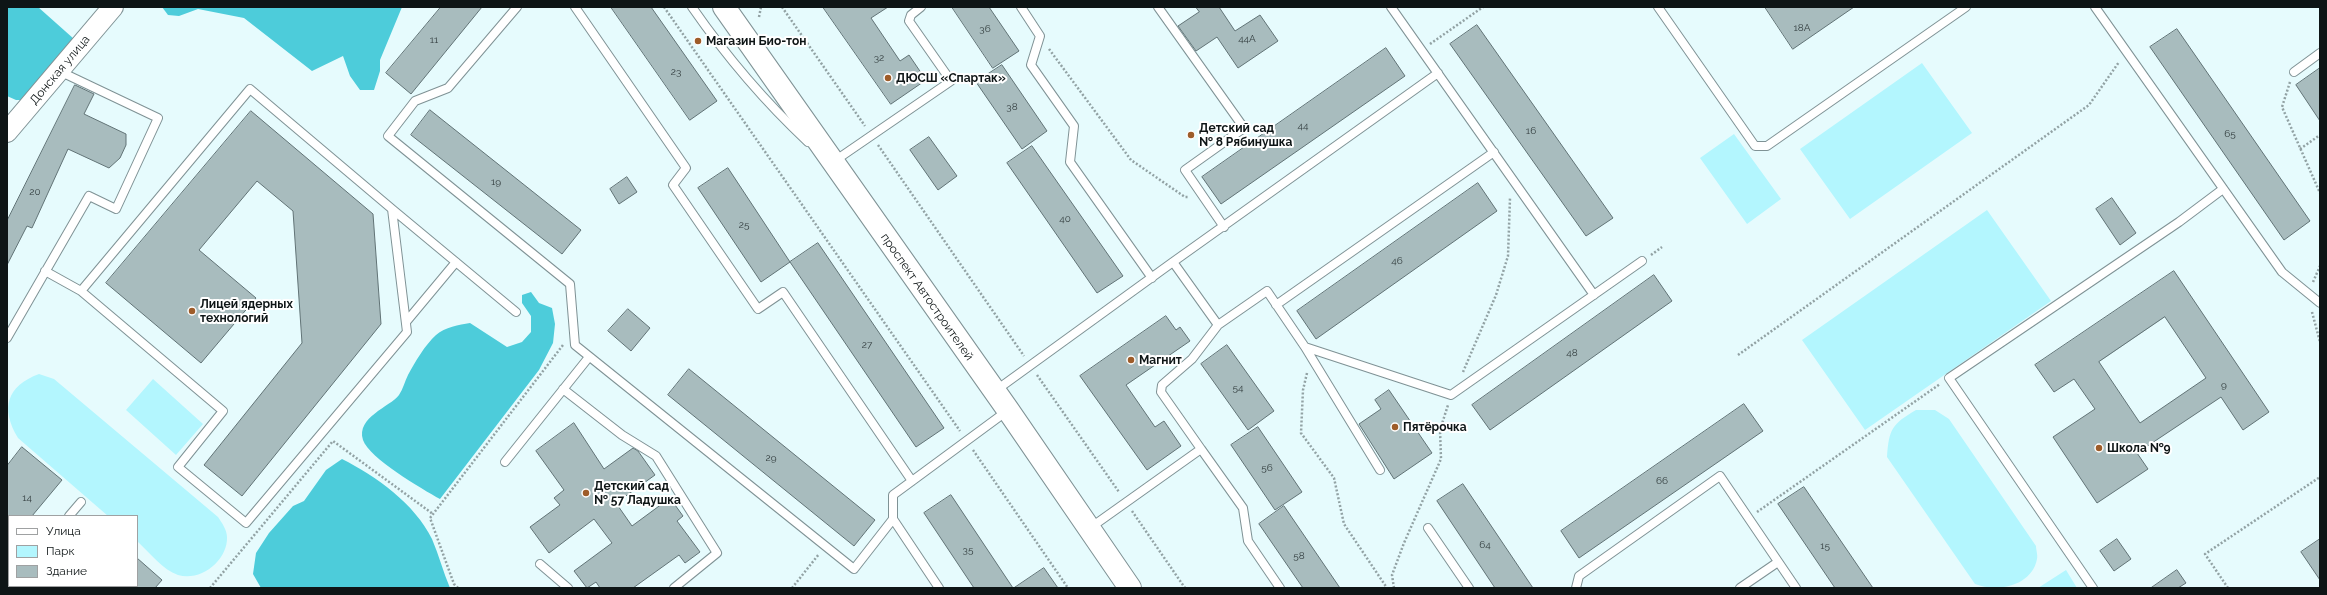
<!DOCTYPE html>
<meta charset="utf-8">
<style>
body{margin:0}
#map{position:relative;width:2327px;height:595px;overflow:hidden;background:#e6fbfd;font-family:Raleway,sans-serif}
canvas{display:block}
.frame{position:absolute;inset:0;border:8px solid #0e1516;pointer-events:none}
.legend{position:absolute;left:8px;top:515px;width:130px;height:72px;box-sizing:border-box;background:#fff;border:1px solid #9fa1a2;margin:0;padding:5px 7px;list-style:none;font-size:12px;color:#0e1516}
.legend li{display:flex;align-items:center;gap:8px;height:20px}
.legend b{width:20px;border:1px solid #9fa1a2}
</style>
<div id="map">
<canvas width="2327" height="595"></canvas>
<div class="frame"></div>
<ul class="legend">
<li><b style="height:5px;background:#fff"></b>Улица</li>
<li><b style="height:11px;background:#b3f6fe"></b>Парк</li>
<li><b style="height:11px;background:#a8bcbe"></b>Здание</li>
</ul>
</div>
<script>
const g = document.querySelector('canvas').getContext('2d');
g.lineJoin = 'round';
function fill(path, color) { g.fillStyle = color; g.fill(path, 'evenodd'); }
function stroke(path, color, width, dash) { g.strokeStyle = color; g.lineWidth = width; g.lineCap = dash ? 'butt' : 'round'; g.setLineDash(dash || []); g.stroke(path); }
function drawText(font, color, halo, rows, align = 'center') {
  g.font = font + ' Raleway,sans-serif'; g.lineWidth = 4; g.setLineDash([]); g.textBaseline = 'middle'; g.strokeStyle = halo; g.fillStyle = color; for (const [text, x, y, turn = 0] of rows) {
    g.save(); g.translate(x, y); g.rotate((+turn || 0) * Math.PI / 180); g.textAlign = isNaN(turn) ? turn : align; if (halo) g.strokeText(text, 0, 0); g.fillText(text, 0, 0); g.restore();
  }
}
fill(new Path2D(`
 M1922,63L1972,133L1850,219L1800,149Z
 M1734,134L1781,199L1747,224L1700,158Z
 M1987,210L2051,301L1865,430L1802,340Z
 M39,374L54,379L218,517C222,523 227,530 227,537C228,560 201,582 178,575C163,570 149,552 137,541V516H108L18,438C0,408 7,386 39,374Z
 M153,379L203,424L176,455L126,410Z
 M1916,410H1935L1949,419L2036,546C2036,550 2038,555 2037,559C2032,586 1997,593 1975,584L1887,457C1889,429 1892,424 1916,410Z
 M2066,570L2077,588H2038Z`), '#b3f6fe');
fill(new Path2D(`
 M7,7H38L74,39L25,100H16L7,96Z
 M162,7H402L380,60V71L374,90H360L350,76L343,56L312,71L244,18L198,9L179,16L168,15Z
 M531,292L539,303L552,308L555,324L553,343L539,370L440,499C422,489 369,458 363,440C356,417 390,407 399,395C403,389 405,381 408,375C415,362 425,345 436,335C445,327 459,325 470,323L507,347L522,342L531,332V316L522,303V295Z
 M342,459C376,476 415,504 432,539C439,555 443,572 450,588H261L253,574L256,553L269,533L293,506L304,501L326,470Z`), '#4dccda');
const building = new Path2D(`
 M441,7H482L411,94L386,73Z
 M611,7H651L717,101L690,120Z
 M823,7H888L871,18L900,61L909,55L926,80L891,104Z
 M952,7H989L1019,51L993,68Z
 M1196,7H1219L1235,31L1260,15L1278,41L1238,68L1217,37L1196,51L1178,26L1199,12Z
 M1765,7H1854L1793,49Z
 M1477,25L1613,218L1586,236L1450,44Z
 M2177,29L2310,221L2284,240L2150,47Z
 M1386,48L1405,76L1221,204L1202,177Z
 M1002,65L1047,131L1022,149L976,82Z
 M2320,68V121L2296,85Z
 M75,85L94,94L84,114L126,134V145L120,158L109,168L68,149L32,228L27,226L7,265V221Z
 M430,110L581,230L562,254L411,135Z
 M251,111L373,214L381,324L242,496L204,465L302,343L293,211L257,181L199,250L256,298L201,363L106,283Z
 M929,137L957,176L938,190L910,150Z
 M1032,146L1123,276L1097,293L1007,163Z
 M728,168L790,262L761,282L698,188Z
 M627,177L637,192L619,204L610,189Z
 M1478,183L1497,211L1316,339L1297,311Z
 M2112,198L2136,233L2120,245L2096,209Z
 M818,243L944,428L916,447L790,262Z
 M2174,271L2269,412L2243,430L2221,397L2137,453L2148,469L2097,503L2053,437L2095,409L2074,379L2054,392L2035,365ZM2165,317L2206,378L2140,423L2099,362Z
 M1654,275L1672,301L1490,430L1472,405Z
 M628,309L650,328L631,351L608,331Z
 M1166,316L1176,330L1180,327L1190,341L1126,385L1155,427L1164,421L1181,446L1147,470L1080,376Z
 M1227,345L1274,411L1248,430L1201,364Z
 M689,369L875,520L854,546L668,395Z
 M1389,390L1432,453L1394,479L1359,424L1381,409L1375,400Z
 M1744,404L1763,431L1579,558L1561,531Z
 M574,423L604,469L633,448L638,451L655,475L616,503L632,526L670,498L683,516L677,521L700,552L685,563L679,555L633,588H600L596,582L587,588L574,571L612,543L594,519L549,553L530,527L560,505L554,498L564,490L536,451Z
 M1258,427L1302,492L1275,510L1231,445Z
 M22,447L62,480L32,516H7V466Z
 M1463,484L1533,588H1495L1437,501Z
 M1804,487L1873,588H1835L1778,504Z
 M951,495L1013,588H974L924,513Z
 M1284,506L1340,588H1303L1259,524Z
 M2117,539L2131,559L2114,571L2100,551Z
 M2320,539V580L2301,552Z
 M137,558L162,580L155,588H137Z
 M1044,568L1058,588H1014Z
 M2177,570L2186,583L2178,588H2151Z`);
fill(building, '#a8bcbe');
stroke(building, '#617376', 1);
const service = new Path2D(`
 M517,7L448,88L415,101L388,136L570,284L575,345L854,569L893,519V495L1007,411
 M575,7L686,168L673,185L758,309L783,292L912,481
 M692,7C726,56 764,101 808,142
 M1021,7L1040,36L1031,65L1074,126L1070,162L1152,278
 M1158,7L1244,128L1185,170L1224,227
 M1391,7L1594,295
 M1658,7L1755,146H1767L1966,7
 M2095,7L2282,272L2320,303
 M2294,72L2320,53
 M833,162L951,81L909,21L911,15L921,7
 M392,209L516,312
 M1173,262L1438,73
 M45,271L81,291L223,411L178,467L246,523L407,332L392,209L250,89L81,291
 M1276,305L1494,152
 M406,322L456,262
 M1218,325L1267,291L1305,347L1451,395L1642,261
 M7,338L89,196L116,209L158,118L59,71
 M1305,347L1380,470
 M563,389L622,435L656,456L717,553L674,588
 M995,391L1173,262L1218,325L1192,359L1162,385L1161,392L1201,449L1090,528
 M1201,449L1243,508L1248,541L1280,588
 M505,462L589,357
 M69,516L81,502
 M893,519L939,588
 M1428,528L1469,588
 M540,564L568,588
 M7,568L9,570
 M1576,588L1579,576L1720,476L1796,588
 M1740,588L1778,562
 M2093,588L1949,378L2179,222L2223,189`);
const tertiary = new Path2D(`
 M7,132L113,7`);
const trunk = new Path2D(`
 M724,7L1008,410L1130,588`);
stroke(service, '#7f9295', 10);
stroke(tertiary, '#7f9295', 22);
stroke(trunk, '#7f9295', 24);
stroke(new Path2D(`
 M664,7L960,431
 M782,7L865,126
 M759,17L761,7
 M1430,44L1483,7
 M1049,49L1131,160L1185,197H1189
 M2290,82L2282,107L2320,193
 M878,145L1024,356
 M2300,149L2320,135
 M1651,255L1662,247
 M2313,282L2320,266
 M2312,312L2320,342
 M1738,355L2089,105L2119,62
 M1463,372L1496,295L1508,256L1510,198
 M1307,373L1303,390L1301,433L1334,478L1344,524L1387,588
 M1037,375L1119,492
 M973,450L1068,588
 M1132,511L1185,588
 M1757,512L1940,384
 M210,588L333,441L433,514
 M458,588L454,584L430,518L563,345
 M792,588L819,554
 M1394,588L1392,575L1404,543L1441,459L1440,430L1448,405
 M2228,588L2205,554L2320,477`), '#92a2a4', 2.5, [2, 2]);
stroke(service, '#fff', 8);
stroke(tertiary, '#fff', 20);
stroke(trunk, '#fff', 22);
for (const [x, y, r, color] of [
 [698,41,4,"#9e5c29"],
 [888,78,4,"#9e5c29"],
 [1191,135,4,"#9e5c29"],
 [192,311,4,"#9e5c29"],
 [1131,360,4,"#9e5c29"],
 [1395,427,4,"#9e5c29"],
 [2099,448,4,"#9e5c29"],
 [586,493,4,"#9e5c29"]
]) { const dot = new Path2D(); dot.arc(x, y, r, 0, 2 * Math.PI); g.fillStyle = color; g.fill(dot); stroke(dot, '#fff', 1.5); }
drawText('10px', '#343f40', null, [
 ["18А",1802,28],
 ["36",985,29],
 ["44А",1247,39],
 ["11",434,40],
 ["32",879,58],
 ["23",676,72],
 ["38",1012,107],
 ["44",1303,126],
 ["16",1531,131],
 ["65",2230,134],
 ["19",496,182],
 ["20",35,192],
 ["40",1065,219],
 ["25",744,225],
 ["46",1397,261],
 ["27",867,345],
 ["48",1572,353],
 ["9",2224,385],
 ["54",1238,388],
 ["29",771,458],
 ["56",1267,468],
 ["66",1662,481],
 ["14",27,498],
 ["64",1485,545],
 ["15",1825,546],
 ["35",968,550],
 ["58",1299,556]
]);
drawText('bold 12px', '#0e1516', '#fff', [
 ["Магазин Био-тон",706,41],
 ["ДЮСШ «Спартак»",896,78],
 ["Детский сад",1199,128],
 ["№ 8 Рябинушка",1199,142],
 ["Лицей ядерных",200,304],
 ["технологий",200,318],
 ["Магнит",1139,360],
 ["Пятёрочка",1403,427],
 ["Школа №9",2107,448],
 ["Детский сад",594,486],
 ["№ 57 Ладушка",594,500]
], 'left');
drawText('12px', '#0e1516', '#fff', [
 ["Донская улица",60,70,-50],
 ["проспект Автостроителей",927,297,55]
]);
</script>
